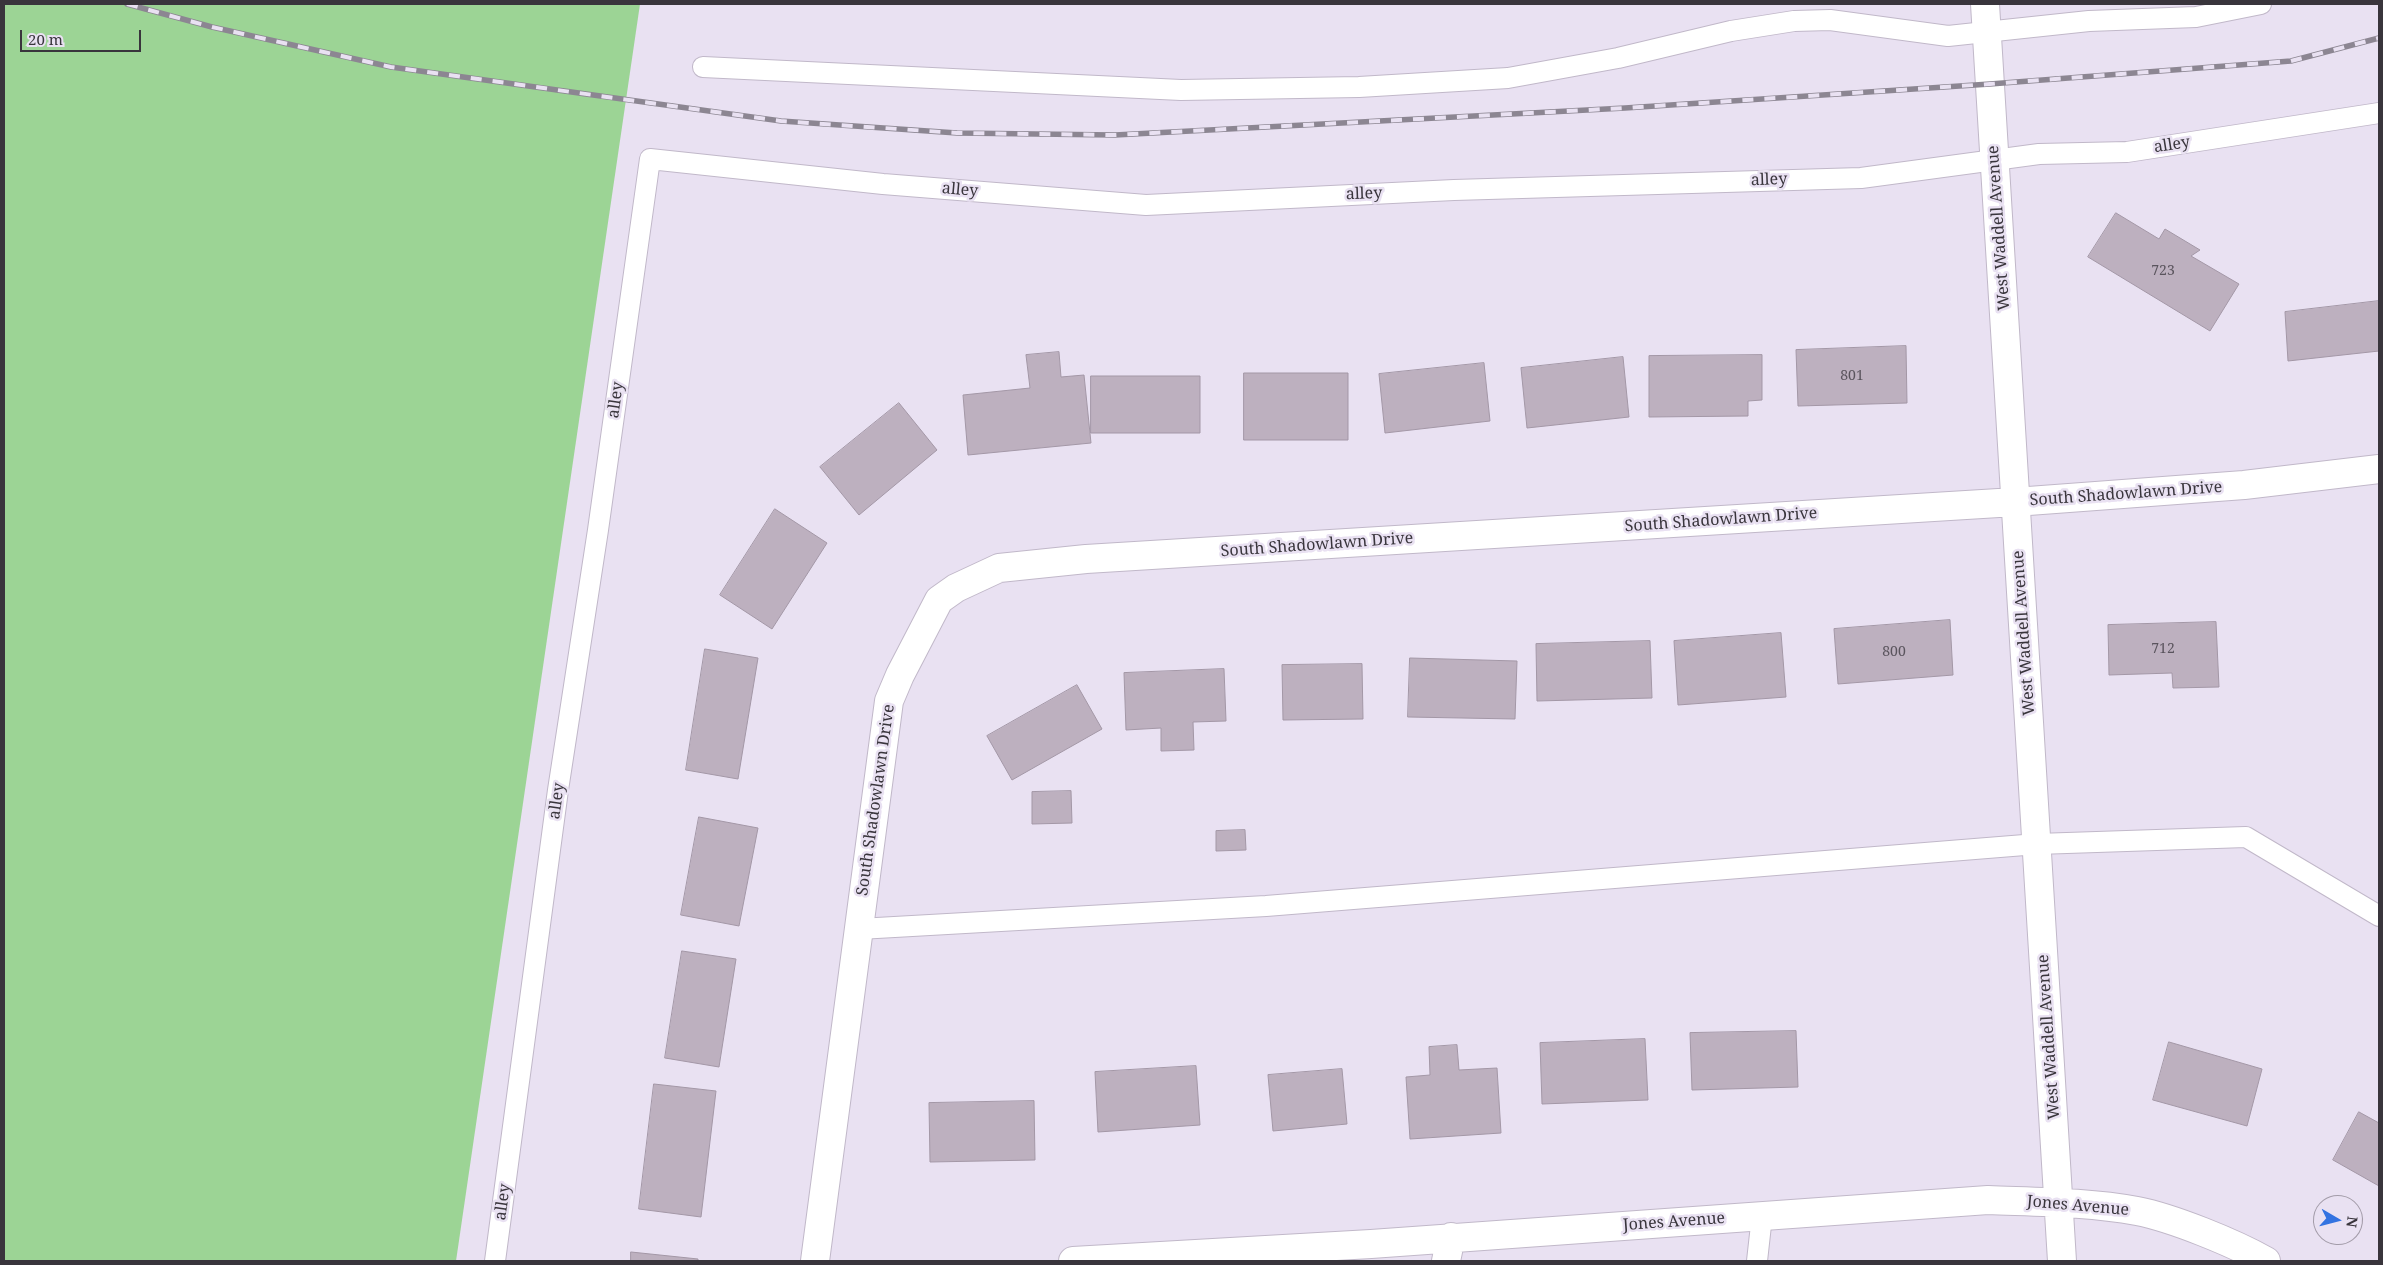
<!DOCTYPE html>
<style>
body{margin:0}
#map{position:relative;width:2383px;height:1265px;overflow:hidden;background:#e9e1f2;font-family:"Noto Serif",serif}
canvas{display:block}
.frame{position:absolute;inset:0;border:5px solid #39353c;pointer-events:none}
.north{position:absolute;left:2313px;top:1195px;width:50px;height:50px;box-sizing:border-box;background:#e9e1f2;border:1px solid #a39ca9;border-radius:50%;rotate:98deg;font-size:14px;font-weight:700;line-height:20px;text-align:center;color:#39353c}
.north::after{content:'';display:block;margin:auto;width:18px;height:22px;background:#3373e1;clip-path:polygon(50% 0,100% 100%,50% 72%,0 100%)}
.scale{position:absolute;left:20px;top:30px;width:121px;height:22px;box-sizing:border-box;border:2px solid #39353c;border-top:0;padding-left:6px;font-size:15px;line-height:18px;white-space:nowrap;color:#39353c;-webkit-text-stroke:4px #e9e1f2;paint-order:stroke}
</style>
<div id="map">
<canvas width="2383" height="1265"></canvas>
<div class="frame"></div>
<div class="north">N</div>
<div class="scale">20 m</div>
</div>
<script>
const g = document.querySelector('canvas').getContext('2d');
g.lineJoin = 'round';
function fill(path, color) { g.fillStyle = color; g.fill(path, 'evenodd'); }
function stroke(path, color, width, dash) { g.strokeStyle = color; g.lineWidth = width; g.lineCap = dash ? 'butt' : 'round'; g.setLineDash(dash || []); g.stroke(path); }
function drawText(font, color, halo, rows, align = 'center') {
  g.font = font + ' "Noto Serif",serif'; g.lineWidth = 5; g.setLineDash([]); g.textBaseline = 'middle'; g.strokeStyle = halo; g.fillStyle = color; for (const [text, x, y, turn = 0] of rows) {
    g.save(); g.translate(x, y); g.rotate((+turn || 0) * Math.PI / 180); g.textAlign = isNaN(turn) ? turn : align; if (halo) g.strokeText(text, 0, 0); g.fillText(text, 0, 0); g.restore();
  }
}
fill(new Path2D(`
 M4,4H640L456,1261H4Z`), '#9cd495');
const building = new Path2D(`
 M2116,213L2159,239L2165,229L2200,250L2191,256L2239,284L2210,331L2088,257Z
 M2379,301V351L2288,361L2285,312Z
 M1906,346L1907,403L1798,406L1796,350Z
 M1059,352L1061,377L1084,375L1091,443L968,455L963,395L1030,388L1026,355Z
 M1762,355V400L1748,401V416L1649,417V356Z
 M1623,357L1629,417L1527,428L1521,368Z
 M1484,363L1490,421L1385,433L1379,374Z
 M1244,373H1348V440H1244Z
 M1091,376H1200V433H1091Z
 M899,403L937,450L859,515L820,467Z
 M775,509L827,543L772,629L720,595Z
 M1950,620L1953,675L1838,684L1834,629Z
 M2216,622L2219,687L2173,688L2172,673L2109,675L2108,625Z
 M1781,633L1786,697L1678,705L1674,641Z
 M1650,641L1652,698L1537,701L1536,644Z
 M705,649L758,658L738,779L686,770Z
 M1410,658L1517,661L1515,719L1408,717Z
 M1362,664L1363,719L1283,720L1282,665Z
 M1224,669L1226,721L1193,722L1194,750L1161,751V728L1126,730L1124,673Z
 M1077,685L1102,729L1012,780L987,736Z
 M1071,791L1072,823L1032,824V792Z
 M699,817L758,828L739,926L681,915Z
 M1245,830L1246,850L1216,851V831Z
 M682,951L736,959L719,1067L665,1058Z
 M1796,1031L1798,1087L1692,1090L1690,1033Z
 M1645,1039L1648,1100L1542,1104L1540,1043Z
 M2169,1042L2262,1069L2247,1126L2153,1100Z
 M1457,1045L1459,1070L1497,1068L1501,1133L1410,1139L1406,1077L1430,1075L1429,1047Z
 M1196,1066L1200,1125L1098,1132L1095,1072Z
 M1342,1069L1347,1124L1273,1131L1268,1075Z
 M654,1084L716,1091L701,1217L639,1209Z
 M1034,1101L1035,1160L930,1162L929,1103Z
 M2359,1112L2379,1123V1186L2333,1160Z
 M631,1252L698,1259V1261H631Z`);
fill(building, '#bdb0bf');
stroke(building, '#a397a6', 1);
const service = new Path2D(`
 M703,67L1181,90L1359,87L1508,78L1618,58L1731,31L1794,21L1830,20L1948,36L2089,21L2196,17L2261,4
 M859,929L1266,906L2037,844L2246,837L2379,916
 M495,1261L558,790L598,530L650,159L883,184L1146,205L1454,190L1861,178L2039,154L2127,152L2379,113
 M1757,1261L1762,1216`);
const minor = new Path2D(`
 M1985,4L2062,1261
 M815,1261L889,701L900,675L939,600L956,588L999,568L1086,559L2015,502L2244,485L2379,469
 M1073,1261L1371,1244L1988,1200C2038,1202 2089,1202 2137,1211C2173,1218 2234,1243 2266,1261
 M1446,1261L1451,1237`);
stroke(service, '#c1b8c9', 22);
stroke(minor, '#c1b8c9', 30);
stroke(service, '#fff', 20);
stroke(minor, '#fff', 28);
const rail = new Path2D(`
 M127,4L212,27L391,67L781,121L957,133L1115,135L1625,108L1990,84L2291,61L2379,38`);
stroke(rail, '#8c8692', 5.5);
stroke(rail, '#e9e1f2', 4, [11]);
drawText('14px', '#5a545d', null, [
 ["723",2163,271],
 ["801",1852,376],
 ["712",2163,649],
 ["800",1894,652]
]);
drawText('16px', '#39353c', '#e9e1f2', [
 ["alley",2172,145,-9],
 ["alley",1769,180,-2],
 ["alley",960,190,5],
 ["alley",1364,194,-2],
 ["West Waddell Avenue",1999,228,-94],
 ["alley",616,400,-82],
 ["South Shadowlawn Drive",2126,494,-4],
 ["South Shadowlawn Drive",1721,520,-4],
 ["South Shadowlawn Drive",1317,545,-4],
 ["West Waddell Avenue",2024,633,-94],
 ["South Shadowlawn Drive",876,800,-82],
 ["alley",557,801,-82],
 ["West Waddell Avenue",2049,1037,-94],
 ["alley",503,1202,-82],
 ["Jones Avenue",2078,1206,5],
 ["Jones Avenue",1674,1222,-4]
]);
</script>
